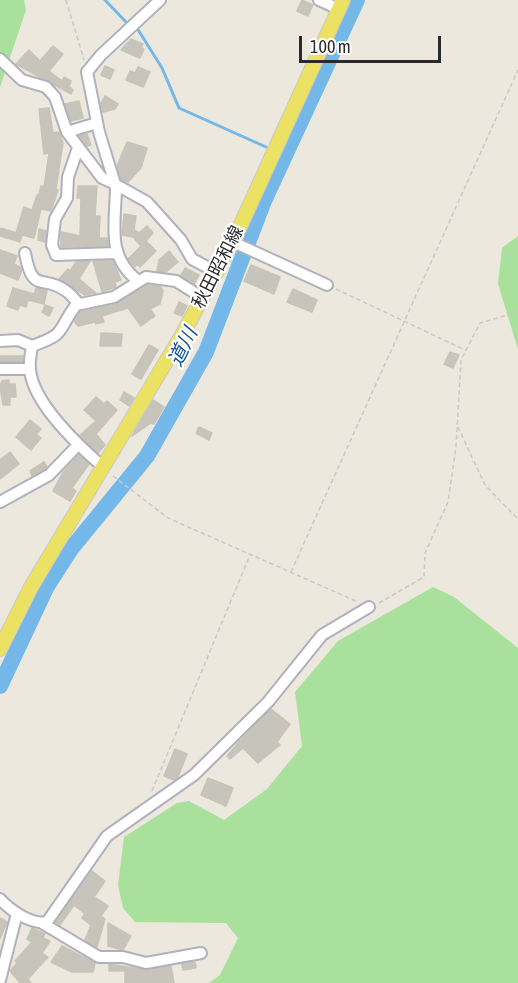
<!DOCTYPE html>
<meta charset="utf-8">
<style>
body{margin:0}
#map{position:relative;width:518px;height:983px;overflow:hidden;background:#ece8dd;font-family:"Asap Condensed",sans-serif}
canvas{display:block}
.scale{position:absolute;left:299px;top:36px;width:142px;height:27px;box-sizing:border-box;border:3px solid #2a2a2a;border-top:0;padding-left:8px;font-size:18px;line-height:21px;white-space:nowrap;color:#2a2a2a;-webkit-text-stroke:4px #fff;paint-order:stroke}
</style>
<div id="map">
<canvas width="518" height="983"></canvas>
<div class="scale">100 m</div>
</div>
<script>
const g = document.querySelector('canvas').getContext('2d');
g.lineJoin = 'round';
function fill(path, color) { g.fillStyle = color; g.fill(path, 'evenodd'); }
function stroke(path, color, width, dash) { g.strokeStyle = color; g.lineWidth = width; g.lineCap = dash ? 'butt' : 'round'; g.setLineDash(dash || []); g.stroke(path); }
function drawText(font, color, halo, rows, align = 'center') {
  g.font = font + ' "Asap Condensed","Noto Sans JP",sans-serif'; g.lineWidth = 4.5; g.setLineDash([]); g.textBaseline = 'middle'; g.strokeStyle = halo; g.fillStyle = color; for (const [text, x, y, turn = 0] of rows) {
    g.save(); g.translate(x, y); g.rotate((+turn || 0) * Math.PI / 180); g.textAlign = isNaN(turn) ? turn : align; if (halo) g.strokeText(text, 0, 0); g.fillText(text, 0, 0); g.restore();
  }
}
fill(new Path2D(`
 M0,0H24L26,10L0,87Z
 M518,236V349L498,284L502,248Z
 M433,587L454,597L518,648V983H209L220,975L238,938L226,923L135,922L123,908L118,885L124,837L177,803L189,801L224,820L267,789L302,746L295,692L338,641Z`), '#a8e09c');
stroke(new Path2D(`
 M105,0L126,22
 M137,28L162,68L179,108L266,147
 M281,155L285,157`), '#74b7e9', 3);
stroke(new Path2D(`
 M0,686L46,588L71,549L147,456L206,352L264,201L357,0`), '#74b7e9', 16);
const building = new Path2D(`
 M302,0L313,5L308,16L297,11Z
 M131,39L143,44L141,47L144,49L140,58L121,50Z
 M53,46L63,54L49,71L62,81L64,77L71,81L69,86L73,90L71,94L16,64L29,50L40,61Z
 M105,66L114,70L110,79L101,75Z
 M138,67L150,72L143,87L126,80L130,71L135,73Z
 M105,96L118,104L115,109L103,112L101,103Z
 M79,101L83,118L71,121L65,104Z
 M49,108L53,133L59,132L63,143L56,189L58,190L51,211L41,209L34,238L22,235L20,242L0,236V233L1,228L16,233L24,207L32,210L37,195H39L41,186L44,187L49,153L44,154L39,109Z
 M87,134L91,145L87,146L80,136Z
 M127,142L147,148L141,168L128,182L121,179L117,166Z
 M78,186H97L95,216H100L99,238H107L108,246L61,247V232L80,236L81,198H77Z
 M124,214L136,216L134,230L139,233L147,226L153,233L146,241L156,251L140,267L137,264L135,267L128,259L141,246L133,237L122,235Z
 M39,229L46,231L45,242L38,240Z
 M0,250L17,256L14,264L20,267L22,270L18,280L0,273Z
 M169,251L178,262L166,272L157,271L159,260Z
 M90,261L79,279L96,293L85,295L59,279L68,269L70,271L76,262Z
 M93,261H113L121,280L115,282L116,287L102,292Z
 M251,265L280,277L274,294L244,281Z
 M185,268L199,275L194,284L181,275Z
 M148,285L160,286L163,291L160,304L150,309L155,316L141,326L128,308L102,316L104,322L96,324L95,322L78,326L74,321L80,312L116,304Z
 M13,288L34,294L36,288L47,290L44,304L28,300L26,307L20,305L18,310L7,306Z
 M293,289L317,300L312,312L287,302Z
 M179,302L187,306L182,316L174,313Z
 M45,305L53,308L49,316L42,312Z
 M101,333L122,334L121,346H100Z
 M149,345L158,350L141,379L132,374Z
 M450,352L459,355L453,368L444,364Z
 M0,356H23L22,362H0Z
 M9,380V384H15L16,397H10V405H3L0,386L2,381Z
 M124,392L134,398L129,406L120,400Z
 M96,397L104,404L107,401L117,410L96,434L105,445L98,453L80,435L96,421L84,410Z
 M153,400L164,407L154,424L151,423L132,436Z
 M30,420L41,429L36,434L41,438L31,450L16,437Z
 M199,427L212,433L209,440L196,433Z
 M10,452L19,464L0,479V460Z
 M79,455L89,464L72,488L76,491L70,501L53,491L63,472Z
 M44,462L47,467L32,476L30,471Z
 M271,709L290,724L277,742L280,745L258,763L243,748L230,759L227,756L239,742Z
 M175,749L187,754L178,777L174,780L164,776Z
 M208,778L233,788L226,806L201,795Z
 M92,871L105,881L94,897L108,906L101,916L105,919L97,947L85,940L91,925L82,918L85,914L74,905L60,925L56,922Z
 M0,918L7,922L0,939Z
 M108,923L131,936L123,950L108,946Z
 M32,928L45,934L43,938L50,941L42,953L48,957L28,979L31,983H20L10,971L17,963L15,961L32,942L27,939Z
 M62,946L95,963L93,972H72L51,962Z
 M195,962L196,968L183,970L182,964Z
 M109,964L147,970L171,966L174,983H125V971H109Z`);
fill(building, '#c7c4bc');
stroke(building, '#c7c4b7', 1.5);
const minor = new Path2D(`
 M160,0L101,55L87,72L99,132L115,184L147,202L181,240L192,259L216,272
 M319,0L339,9
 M0,59L22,80L46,87L55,97L67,132L102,178L115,184
 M67,132L97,123
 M78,148L68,177L67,198L55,219L52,245L56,255L115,253
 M116,185C116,223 105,255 138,281
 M233,242L327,285
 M25,253C33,296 42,273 66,291C71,294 75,300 79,304
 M0,341L18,340L32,346
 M0,369H30
 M102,466C79,446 32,402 30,369C29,362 31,353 32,346C68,333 56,332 76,305L114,297L146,277L176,281L203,298
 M0,502L49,475L78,445
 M0,899C10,910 31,925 47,922L107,836L194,775L268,702L322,635L369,607
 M42,923L99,957H123L146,963L201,953
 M0,980L17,913`);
const major = new Path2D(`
 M0,649L31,587L182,335L233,242L343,0`);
stroke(minor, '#b0b1bd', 14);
stroke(major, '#c8c8c8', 16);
stroke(new Path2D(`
 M66,0L84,60
 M336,289L465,350
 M458,427L485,485L518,519
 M113,476L168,518L358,602
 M291,572L518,70
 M379,603L424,577L425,553L448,502L456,447L461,360L480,323L518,312
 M152,791L250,555`), '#c8c8c8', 1.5, [4.5, 3]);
stroke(minor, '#fff', 10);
stroke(major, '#ebe163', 14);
drawText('18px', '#2a2a2a', '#fff', [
 ["秋田昭和線",218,267,-63]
]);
drawText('italic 20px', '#135396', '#fff', [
 ["道川",183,347,-64]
]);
</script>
